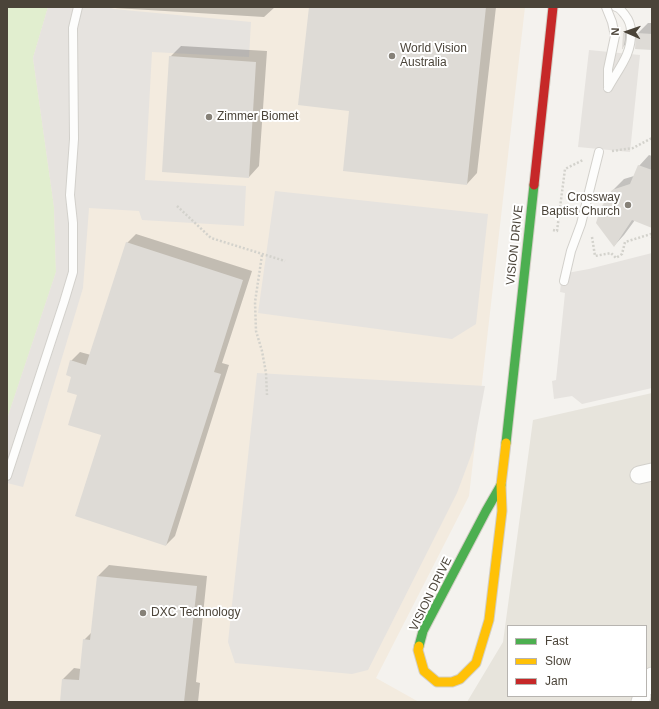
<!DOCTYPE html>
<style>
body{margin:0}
#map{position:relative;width:659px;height:709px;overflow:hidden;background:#f4f2ee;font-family:Arial,sans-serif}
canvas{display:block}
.frame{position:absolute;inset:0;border:8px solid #4b4439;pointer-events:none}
.legend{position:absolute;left:507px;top:625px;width:140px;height:72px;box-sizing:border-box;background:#fff;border:1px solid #b7b4b0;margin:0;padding:5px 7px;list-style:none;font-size:12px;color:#4b4439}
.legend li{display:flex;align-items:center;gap:8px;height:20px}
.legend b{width:20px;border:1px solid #b7b4b0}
.north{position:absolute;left:607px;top:12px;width:40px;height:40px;-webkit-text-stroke:3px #fff;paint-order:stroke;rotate:272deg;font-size:11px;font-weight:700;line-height:16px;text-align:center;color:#4b4439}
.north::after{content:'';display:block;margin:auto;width:14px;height:18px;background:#4b4439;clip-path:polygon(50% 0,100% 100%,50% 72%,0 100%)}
</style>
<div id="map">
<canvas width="659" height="709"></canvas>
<div class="frame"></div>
<ul class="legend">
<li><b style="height:5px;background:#4caf50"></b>Fast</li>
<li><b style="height:5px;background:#ffc107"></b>Slow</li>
<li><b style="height:5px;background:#c62828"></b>Jam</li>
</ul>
<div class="north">N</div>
</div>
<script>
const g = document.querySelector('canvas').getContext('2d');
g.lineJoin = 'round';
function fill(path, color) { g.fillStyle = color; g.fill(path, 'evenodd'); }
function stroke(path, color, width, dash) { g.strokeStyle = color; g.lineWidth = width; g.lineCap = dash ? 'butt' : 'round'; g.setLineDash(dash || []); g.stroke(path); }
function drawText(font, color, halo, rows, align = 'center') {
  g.font = font + ' Arial,sans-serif'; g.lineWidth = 4; g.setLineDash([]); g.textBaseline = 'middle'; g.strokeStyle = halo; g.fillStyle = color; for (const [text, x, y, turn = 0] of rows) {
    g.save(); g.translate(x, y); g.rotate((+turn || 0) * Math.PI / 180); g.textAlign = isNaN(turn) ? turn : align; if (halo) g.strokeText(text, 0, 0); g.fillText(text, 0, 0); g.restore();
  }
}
fill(new Path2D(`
 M652,393V702H467L503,642L533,420ZM508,626H646V696H508Z`), '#e7e4dc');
fill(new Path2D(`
 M7,7H525L469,496L376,678L419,702H7Z`), '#f3ebdf');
fill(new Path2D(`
 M7,7H48L33,58L54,207L56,272L7,419Z`), '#e1eecf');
fill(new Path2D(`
 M48,7H108L114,9L251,22L249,57L152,52L145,180L246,186L244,226L142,220L139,211L89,208L83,288L23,487L7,483V419L56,272L54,207L33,58Z
 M589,50L640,55L630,152L578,147Z
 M275,191L488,214L476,324L452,339L258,313Z
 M652,253V388L582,404L572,396L554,399L552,381L556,380L565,293L560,292L562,273H567L589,269Z
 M257,373L485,386L473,450L457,493L368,670L352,674L235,663L228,642Z`), '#e6e3df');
fill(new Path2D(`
 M115,7H275L264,17L115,8Z
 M310,7H496L477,173L467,184L350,110Z
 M648,23H652V49L637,34Z
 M627,31H628L627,36L625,45L623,47L624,33Z
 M181,46L267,51L259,166L249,177L170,57Z
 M649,155L652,156V227L635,220L624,235L614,246L613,190L624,179L634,176L639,166Z
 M136,234L252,271L222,363L229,365L175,536L166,545L79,395L73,376L71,361L80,352L91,355L127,243Z
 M109,565L207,576L196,682L200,683L198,702H61L63,679L74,668L81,669L84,640L92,632L98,576Z`), '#0003');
fill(new Path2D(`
 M309,7H486L467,185L343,171L349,111L298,105Z
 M623,33H625V40L623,49H622Z
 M636,33L652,34V50L635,49Z
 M169,56L256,62L249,178L162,172Z
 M638,165L652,170V228L632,220L614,247L596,223L600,210L606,199L612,190L630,184Z
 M126,242L243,280L214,372L221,374L166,546L75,516L101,435L68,425L77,395L67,392L71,377L66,375L70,360L86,365Z
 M97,576L197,586L184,702H60L62,679L79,680L83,639L90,640Z`), '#dedbd6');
const lane = new Path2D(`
 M606,7L612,22L615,36L608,69V86
 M608,88C618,69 632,55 631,32C631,26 629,20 625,15C622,11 620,8 616,7
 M564,281L571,251L581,224L599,152
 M7,476L64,302L73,272V223L70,195L74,139L73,28L78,7`);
const street = new Path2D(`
 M639,475L652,472
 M646,687L652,676
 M640,702L642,696`);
const fast = new Path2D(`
 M506,443L534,185
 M419,646L423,631L486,511L501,485`);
const slow = new Path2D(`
 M419,646L418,650L424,671L437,682H452L460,679L476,663L489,620L502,511L501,485L506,443`);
const jam = new Path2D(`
 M534,185L553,7`);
stroke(lane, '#d2d0cb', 10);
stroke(street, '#d2d0cb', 19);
stroke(fast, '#d3cfc5', 11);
stroke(slow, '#d3cfc5', 11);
stroke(jam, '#d3cfc5', 11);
stroke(new Path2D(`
 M612,151L633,148L652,138
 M177,206L211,238L285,261
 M553,230L557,231L565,169L583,160
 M592,237L595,256L611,253L616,258L622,254L625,242L651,234L652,238
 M262,255L255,302L256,331L262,351L266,373L267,395`), '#d3d2cc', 2.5, [2, 2]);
stroke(lane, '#fdfdfc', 8);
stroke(street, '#fdfdfc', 17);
stroke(fast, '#4caf50', 9);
stroke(slow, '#ffc107', 9);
stroke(jam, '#c62828', 9);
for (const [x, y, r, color] of [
 [392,56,4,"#868178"],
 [209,117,4,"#868178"],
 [628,205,4,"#868178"],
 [143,613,4,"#868178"]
]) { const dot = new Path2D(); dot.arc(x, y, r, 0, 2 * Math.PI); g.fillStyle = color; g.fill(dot); stroke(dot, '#fff', 1.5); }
drawText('12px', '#4b4439', '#fff', [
 ["World Vision",400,49],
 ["Australia",400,63],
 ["Zimmer Biomet",217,117],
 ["Crossway",620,198,"right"],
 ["Baptist Church",620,212,"right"],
 ["DXC Technology",151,613]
], 'left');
drawText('12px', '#4b4439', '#fff', [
 ["VISION DRIVE",515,245,-84],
 ["VISION DRIVE",431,594,-64]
]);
</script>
